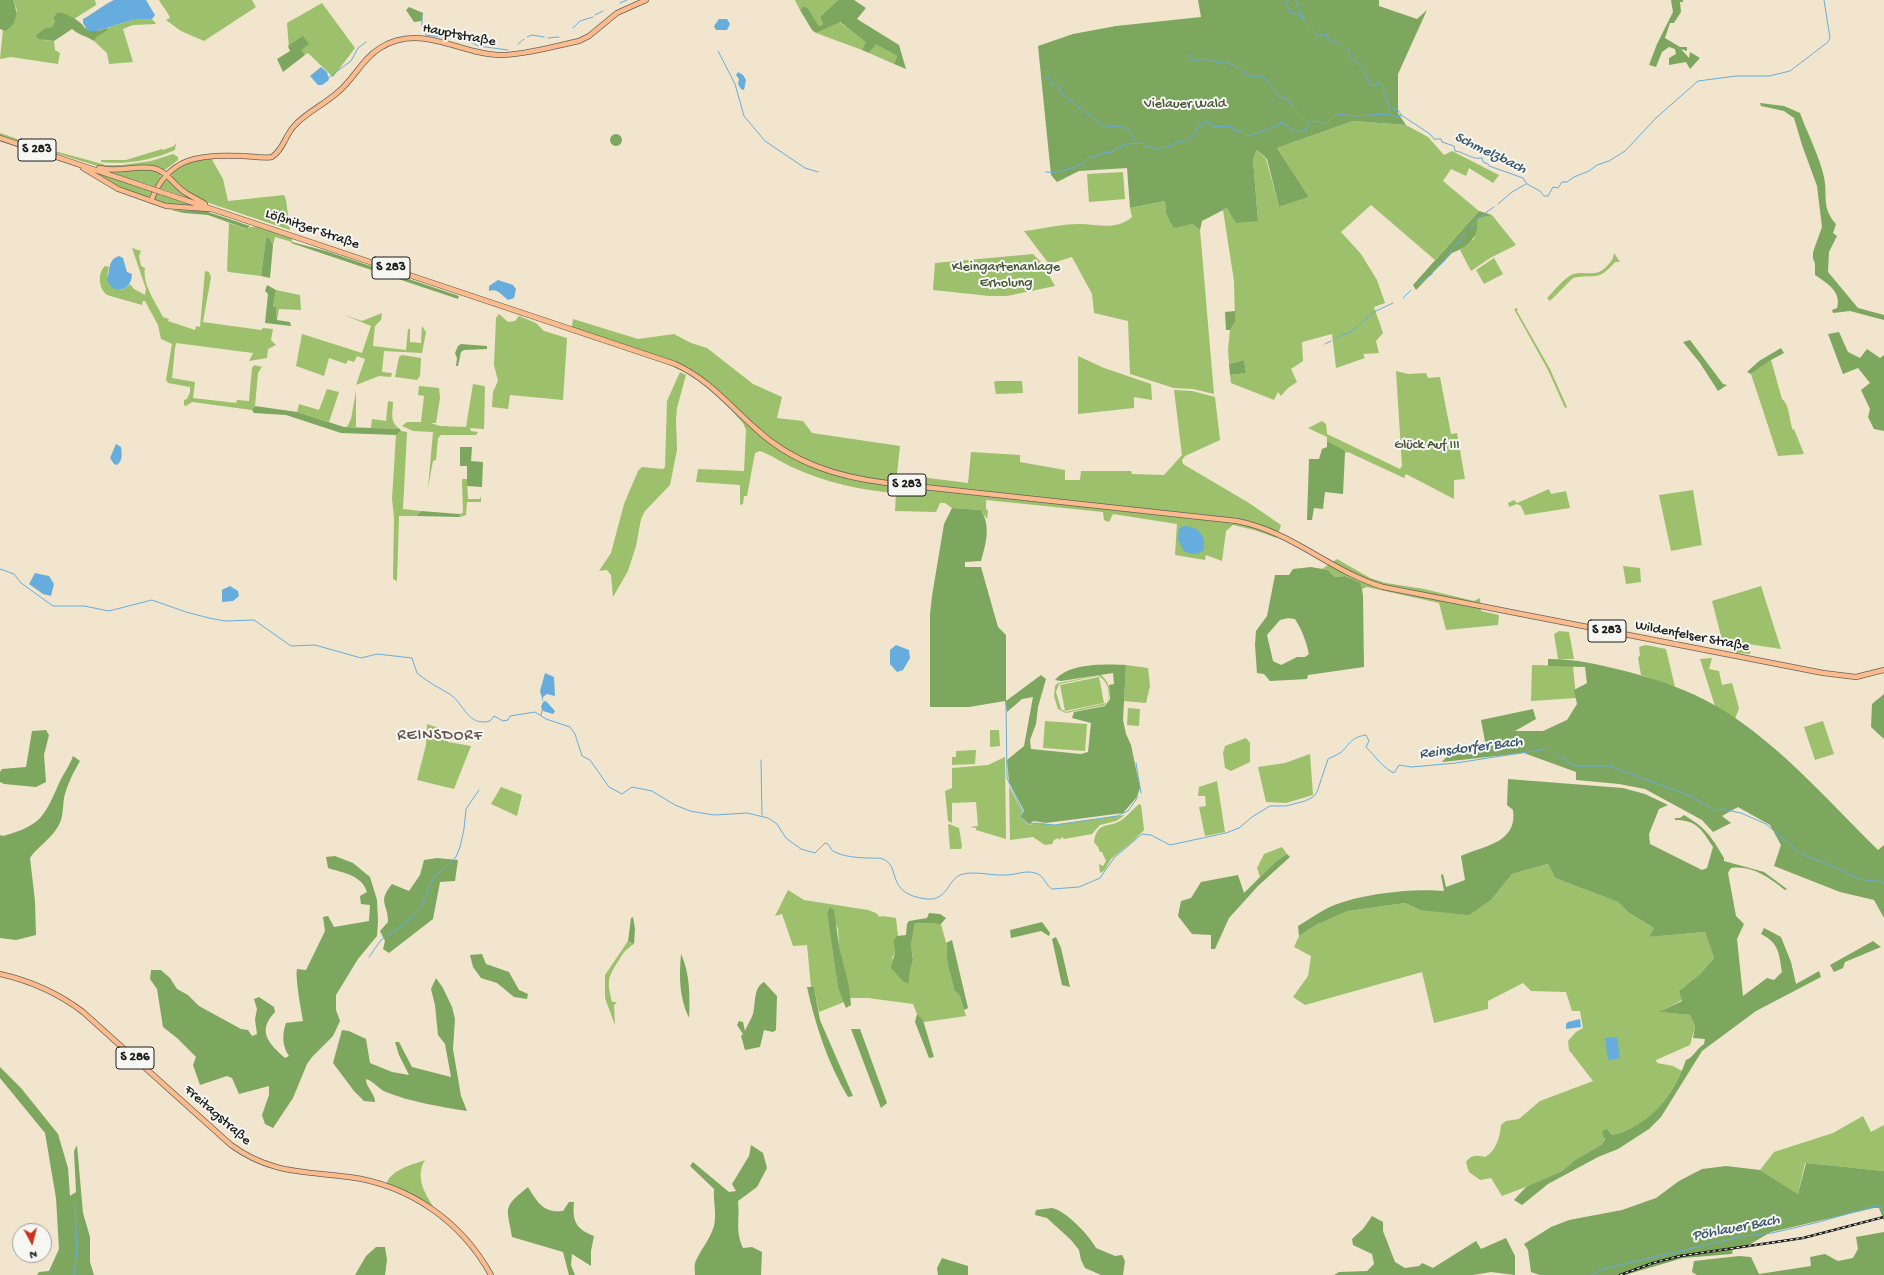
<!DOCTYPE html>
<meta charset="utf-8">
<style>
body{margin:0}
#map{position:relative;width:1884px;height:1275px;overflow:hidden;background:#f1e5cd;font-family:"Gochi Hand",sans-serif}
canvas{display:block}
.north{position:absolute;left:12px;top:1223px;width:40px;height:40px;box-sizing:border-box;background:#f6f6f2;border:1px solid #9f9f9c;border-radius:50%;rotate:173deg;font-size:11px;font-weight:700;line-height:16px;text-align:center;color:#1c1c1c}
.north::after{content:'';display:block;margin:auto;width:14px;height:18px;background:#c8321e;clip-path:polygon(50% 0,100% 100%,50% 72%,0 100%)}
</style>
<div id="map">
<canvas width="1884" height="1275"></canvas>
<div class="north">N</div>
</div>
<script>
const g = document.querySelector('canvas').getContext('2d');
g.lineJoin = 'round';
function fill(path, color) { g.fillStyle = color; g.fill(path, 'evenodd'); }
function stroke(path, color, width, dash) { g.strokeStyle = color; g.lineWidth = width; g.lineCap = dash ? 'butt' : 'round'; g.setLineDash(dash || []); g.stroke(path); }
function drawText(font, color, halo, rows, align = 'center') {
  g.font = font + ' "Gochi Hand",sans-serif'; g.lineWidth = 4; g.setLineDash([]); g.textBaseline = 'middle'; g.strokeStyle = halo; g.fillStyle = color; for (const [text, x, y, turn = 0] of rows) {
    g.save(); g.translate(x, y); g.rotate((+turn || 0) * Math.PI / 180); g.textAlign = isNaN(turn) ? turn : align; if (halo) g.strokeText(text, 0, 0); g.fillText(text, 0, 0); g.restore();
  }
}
fill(new Path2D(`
 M13,0H95L96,5L74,19L57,12L53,18L55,21L52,27L46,28L43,40L54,41L55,50L60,53L58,64L11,57L0,59L3,30L5,31L17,10Z
 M159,0H252L256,7L204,41L181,31L166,20L170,18C168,12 162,6 159,0Z
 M795,0H838L820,17L823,24L819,26L808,8L804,6L800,10Z
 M322,3L355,48L333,77L308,53L298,58L289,49L287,23Z
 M152,19L156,24L133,25L123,29L133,62L109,64L107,53L94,41L97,37L108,30L107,28L132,20Z
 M839,22L867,42L862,50L816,33Z
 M875,43L897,56L894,64L869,53Z
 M1353,121L1406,125L1428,137L1444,155L1452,151L1499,175L1493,183L1469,168L1466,176L1451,169L1443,181L1479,211L1435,260L1371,205L1341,232L1361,254L1377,280L1385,303L1374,307L1383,333L1376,341L1379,353L1363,354L1365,358L1336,368L1332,334L1302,342L1303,361L1291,369L1297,382L1288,388L1281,396L1278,392L1274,400L1231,383L1230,375L1246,373L1244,360L1229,364L1228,349L1230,330L1235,322L1234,281L1223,210L1227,208L1258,221L1253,159L1257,150L1266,159L1279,207L1309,197L1277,148Z
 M0,133L40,147L106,165H122L151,161L173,154L178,157V160L165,170L152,165L115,169L101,167L0,136Z
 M176,143L175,150C153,160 125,165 101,162V160H126L162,149L163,150L174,146Z
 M211,158L223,179L228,201L284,195L286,200L290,230L209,203L189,193L172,177L171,174C183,162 195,160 211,158Z
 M147,168L152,169L162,174L156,187L111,173Z
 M91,170L153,191L148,198L116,186Z
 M1123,172L1125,199L1089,202L1087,174Z
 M167,178L197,201L159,188Z
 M156,193L199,206H173L155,200Z
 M1165,201L1166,213L1177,228L1192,224L1200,230L1214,394L1193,389L1174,388L1130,374L1128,321L1094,313L1092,294L1072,257L1049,264L1024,231C1042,229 1061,224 1079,224C1099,224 1116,231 1132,217L1130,208Z
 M1492,215L1516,245L1490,258L1471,271L1460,250L1474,239L1477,219Z
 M229,223L246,229C258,222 281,234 292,237V242L275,237L273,245L269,238H266L261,276L229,272L227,271Z
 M132,248L141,251L139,256L141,266L145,268C142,284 156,303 163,317L169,319L168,321L195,330L196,326L200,327L205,271L209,272L211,277L203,322L261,330L263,328L273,329L271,340L276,345L268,349L267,358L249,361L253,353L176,343L175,348L172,378L195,382L193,398L236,403L237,400L249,401L252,368L254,365L262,367L258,373L255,406L252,410L192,402L186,406L184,405V400L187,399L190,392V387L168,383L166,380L172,344L161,339L158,325L145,301H143L142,305L107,295C99,289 97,273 105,266L109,267L107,276L115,289C122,291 125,289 130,284L134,289L145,295L146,289Z
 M1614,253L1620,262H1615C1597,283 1595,273 1573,278L1550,301L1547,298C1554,291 1562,280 1571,275C1584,269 1594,279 1606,267C1611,262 1613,260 1614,253Z
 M1033,254L1042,263L1055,286L1007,296H990L933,290L935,263Z
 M1494,258L1503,274L1484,284L1476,270Z
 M276,290L300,295L301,310L279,309L277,320L276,307L273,306Z
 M1518,308L1517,311L1550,369L1567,407L1565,408L1548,370L1514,309Z
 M382,313L381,320L375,326L373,346L406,350L408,329H410V342L421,343L422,326L426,332L422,353L384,351L382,372L392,373L391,377L379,376L356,385L365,359L357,356L354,362L348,360L346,364L329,358L324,376L296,366L302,334L362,353L371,326L342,314L362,321Z
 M499,314L508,322L515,321L519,316L536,323L544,331L567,338L563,400L510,395L508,409L492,407L493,392L498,381L494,365L496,318Z
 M573,319L638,339L674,334L691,343L707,348L753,384L782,397L777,418L803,421L812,433L900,446L897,474L968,483L971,452L1020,455V462L1065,470V480H1080L1081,471H1131L1132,474L1164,475L1182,455L1174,390L1192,391L1215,397L1220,440L1185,456L1182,460L1183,464L1249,503L1281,525L1277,538L1254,530L1233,525L1226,531L1222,561L1206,555L1205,560L1175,555L1177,524L1113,514L1109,522L1104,520L1103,512L986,500V509L988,511L987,519L981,510L952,508L945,503H940L936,512L895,511L896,493C860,490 827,483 794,468C782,463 772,455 760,451L755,453L747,496H744L743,504L740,505V485L696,482L698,469L744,471L746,430L743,423C729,408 715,390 697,379C663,358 610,345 571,332Z
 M402,355L421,358L420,376L417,380L395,377L399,357Z
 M1078,356L1104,368L1151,384L1152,400L1134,397V408L1078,414Z
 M1771,360L1782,399C1790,405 1789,421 1793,430L1794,429L1804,454L1778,456L1751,374Z
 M1396,371L1408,374L1426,373L1428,378L1440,377L1451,434L1457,433L1465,479L1454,480V499L1406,474L1404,478L1348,452L1345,453L1344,450L1327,441V437L1308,428L1322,421L1326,424L1327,434L1400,469L1402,466Z
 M680,372L686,375L677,408L676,420L677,450L670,485L645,511L641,519L636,546L628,571L613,597L611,575L607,570L599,571L611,553L624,504L638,471L642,467L663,469L665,467L667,401Z
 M997,381H1022L1023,393L996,394L994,382Z
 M473,384L484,386L485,387L484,429L470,428L471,431L478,432L476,435H441L438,438L436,460L433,461L428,488L433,432L413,431L402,426L407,422H421L424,396L418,395L419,386L439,388L440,398L436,423H431L440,426L466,427Z
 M327,389L339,392L329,422L297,412L299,404L319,410Z
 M356,391V427H347L351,419Z
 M388,401L393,402C393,412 389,422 400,429L371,428L372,419L386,421Z
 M401,431L407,432L403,509L421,511L416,516H399L397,581L393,579L394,517L392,499L396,435Z
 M462,479H467L468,499H480L481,496V502H467L466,515L460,517L459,514L463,513Z
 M1549,489L1551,494L1566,491L1570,508L1525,515L1521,506L1517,504L1509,507L1508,503L1514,500L1517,503Z
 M1693,490L1702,545L1671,551L1659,495Z
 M1337,559L1370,578L1386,583L1424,589L1474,601L1480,598L1481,611L1499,615L1498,625L1446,630L1439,603L1367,587L1362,589L1361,583L1345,576L1335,577L1328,570L1322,569Z
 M1623,566L1640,568L1641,582L1626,584Z
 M1761,586L1781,649L1722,640L1712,601Z
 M1559,631L1569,632L1574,659H1558L1554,634Z
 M1738,644L1751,646L1750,654L1736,653Z
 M1646,645L1666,649L1675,687L1641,675L1638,658L1640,655L1639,647Z
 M1712,658L1709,669L1719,671L1722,685L1732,683L1739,708L1735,719L1715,706L1700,659Z
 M1126,665L1148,668L1150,686L1146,703L1124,701Z
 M1532,665L1573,666L1576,698L1531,701Z
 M1101,675C1111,683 1112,696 1105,705L1066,713L1058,709L1054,696L1055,686L1058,683ZM1098,676C1108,680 1112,695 1106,703L1066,712L1061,709L1056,692L1059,684Z
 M1099,677L1104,703L1065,711L1060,685Z
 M1128,708L1140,709L1139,726L1127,725Z
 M1045,721L1087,724L1085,751L1043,748Z
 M1823,721L1834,754L1815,760L1804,727Z
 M427,724L448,731V742L471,746L454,789L417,780L426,745Z
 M990,730H999L1000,746L990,747Z
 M1246,738L1250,743V762L1231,771L1225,768L1223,753L1225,746Z
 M976,750L975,764L952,765V757H956V751Z
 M1310,754L1313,795L1286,803L1266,802L1258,767L1285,763Z
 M1005,757L1006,839L976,830V828L970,827L978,826L976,802L952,803V823L948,821L945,791L952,788V768L988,765Z
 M1217,781L1225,832L1205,836L1199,807L1206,806L1205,796H1198L1199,787Z
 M1009,786L1022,811L1021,818L1029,825L1035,823L1054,825L1125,815L1116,821L1100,825L1092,834L1064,839L1062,837L1059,840L1058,838L1054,840L1052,844L1045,845L1033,837L1010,840Z
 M501,787L522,795L517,816L491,804Z
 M1139,804L1141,805L1144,830L1131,843L1111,859L1104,871L1100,873L1099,864L1103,866L1106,861L1102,852H1100L1098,847L1094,842C1098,819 1108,830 1123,819C1128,815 1133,809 1139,804Z
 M949,824L959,828L962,846L961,849H950L948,825Z
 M1282,847L1287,854L1275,862L1260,877L1257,868L1264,854Z
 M1548,864L1555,878L1618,902L1629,913L1654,928L1649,937L1705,932L1714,958L1700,974L1679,991L1682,1000L1660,1012L1690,1015L1695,1026L1690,1045L1656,1060L1657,1063L1673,1066L1682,1071C1667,1102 1648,1127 1612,1135L1609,1131L1601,1145L1575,1160L1562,1171L1531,1185L1502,1196L1491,1178L1480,1180L1469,1172L1466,1162C1471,1155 1477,1155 1485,1157C1496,1151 1500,1137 1501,1125L1506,1121L1519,1119L1540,1101L1593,1081L1569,1050L1568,1041L1576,1032L1583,1028L1580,1011H1572L1566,992L1531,991L1523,983L1488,1001V1009L1434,1023L1422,972L1305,1005L1293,997L1308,976L1311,956L1294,947L1299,936L1316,925L1348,911L1405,903L1420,910L1492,899L1512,874Z
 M788,890L804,900L868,910L876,913L880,917L882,916L896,918L898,936L893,941L895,952L892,958L909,983L910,970L913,960L911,945L915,923L941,924L948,950L947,959L953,979L954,990L960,996L966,1016L924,1022L917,1014L913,1004L868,998H850L839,946L838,929L829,907L827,914L838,988L844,1002L819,1012L814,987H811L807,945L793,946L782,914L775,916Z
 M628,941L634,944C626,949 623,953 619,960C607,979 607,980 612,1002H617L614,1005L615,1025L605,998V975Z
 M1863,1116L1871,1132L1884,1125V1171L1805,1163L1798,1194L1760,1170L1774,1152L1833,1133Z
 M425,1160C414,1178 426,1196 437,1212L386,1186C389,1170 411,1165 425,1160Z`), '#9cc06b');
fill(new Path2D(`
 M0,0H13C18,12 18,24 5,31L0,29Z
 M838,0H854L866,8L857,19L899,45L906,69L894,64L897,56L876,44L869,53L862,50L866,42L840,22L816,33L812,30L800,10L804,6L808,8L819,26L823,24L820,17Z
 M1198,0H1379V6L1417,19L1427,10L1398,74V113L1406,125L1353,121L1277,148L1309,197L1279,207L1267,159L1257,150L1253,159L1258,221L1236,223L1227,208L1202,221L1200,230L1192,224L1177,228L1173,227L1166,213L1165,201L1130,208L1127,168L1079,171L1057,182L1051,175L1038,46L1073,34L1116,26L1201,17Z
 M1671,0H1683V2H1680L1681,12L1674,23H1670L1665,38L1680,47H1687V51L1681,49L1689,58L1690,52L1700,58L1690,69L1686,62L1669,65V58L1676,54L1675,49L1669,47L1662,52L1656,67L1649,65L1657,44L1673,12Z
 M409,7L423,13L422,21L414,22L406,10Z
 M57,12C66,13 80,20 85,28L97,31L107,28L108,30L97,37L94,41C86,36 79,35 72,29L54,41L38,39L36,35L46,28L52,27L55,21L53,18Z
 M303,36L309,44L301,50L305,55L283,72L277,59L290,51L288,46Z
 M1760,103L1784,106L1800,113C1808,135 1819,155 1824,177C1828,197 1821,207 1836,224L1833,233L1837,236L1829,252L1828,272L1858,308L1884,315V320L1850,311L1833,313L1832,310L1837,308C1842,292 1827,283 1815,275V264L1813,258V252L1822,227L1817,186L1802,145L1794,118L1784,111L1761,106Z
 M610 140a6 6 0 1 1 12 0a6 6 0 1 1-12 0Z
 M171,210L205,211L250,226L247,229L208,215L184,213Z
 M1479,211L1492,215L1477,219C1480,237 1468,247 1452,253L1416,290L1413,285Z
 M266,238H269L273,245L270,278L261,276Z
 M292,242L326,251L459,296L458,299L291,243Z
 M267,285L276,290L273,306L276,307L277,320L290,322L291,326L265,323L268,294L265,291Z
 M1235,311V322L1230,330H1226L1225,312Z
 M1839,332L1848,352L1860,358L1867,349L1880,358L1884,355V431L1874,429L1868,417L1870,409L1861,390L1870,383L1858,368L1843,374L1828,334Z
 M1690,340L1723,384L1727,385L1718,391L1700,363L1683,342Z
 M461,344L487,346V349L464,350L461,352L458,366H456L457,358L455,353L458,346Z
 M1781,348L1784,353L1771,360L1751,374L1747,372L1759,361Z
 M1244,360L1246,373L1230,375L1229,364Z
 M255,406L297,412L344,427L400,429L401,431L396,435L341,433L286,415L254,413L252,410Z
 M1327,441L1344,450L1345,453L1343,494L1325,492L1323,509L1314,508L1312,520H1307L1309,459H1319L1322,449L1327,447Z
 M460,447H472L471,461L483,462L482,487L467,486V466H460Z
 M952,508L981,510C991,526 986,544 981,561L965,562V567H981L998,627L1006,635V701L1041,675L1046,679L1038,707L1036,724L1030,740L1031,749L1081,754L1088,752L1091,723L1072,718L1074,712L1105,706L1110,699L1109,685L1114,684L1113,673L1061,681L1055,680C1069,663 1105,664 1126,665L1123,720L1126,734L1131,745L1140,788L1137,797L1123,813L1046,823L1034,821L1029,824L1021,817L1024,811L1009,782L1007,760L1024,746L1033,697L1022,699L1007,712L1005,701L969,707H930V614L932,596L944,524Z
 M421,511L459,514L460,517L416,516Z
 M1311,567L1328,570L1335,577L1345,576L1361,583L1363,596L1364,667L1308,675L1307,679L1270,681L1264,674L1257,673L1255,645L1256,631L1267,616L1275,575H1289L1293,569ZM1288,618L1295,619C1302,630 1306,641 1309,654L1305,657H1297L1281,665L1273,661L1267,635L1280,620Z
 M1548,659C1578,659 1596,664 1625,671C1652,678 1680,687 1705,700C1771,734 1825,798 1878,850L1884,845V918L1874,900L1840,892L1774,866L1781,845L1770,825L1738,807L1722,816L1731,823L1713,832L1702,820L1645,789L1619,784L1576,780V772L1524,753L1442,762L1451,752L1486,747L1481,720L1533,709L1536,719L1515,731H1543L1567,720L1577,704L1574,690L1587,683L1585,667L1548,666Z
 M1884,694V739L1871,727L1872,704Z
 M46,730L49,735L44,755L46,782L36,787L4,784L0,782V772L2,769L26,767L32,731Z
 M73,756L80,761C73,773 67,785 64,798C63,805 63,814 61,820C55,837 39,845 30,858L35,901L36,935L16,940L0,938V835L3,836C42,825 44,817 60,781C64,773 70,765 73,756Z
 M1508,779L1623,788L1645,794L1668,805L1659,809L1649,834L1650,844L1702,870L1707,868L1713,847C1702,830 1697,820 1675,820V818H1680L1684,815C1706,828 1711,836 1724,858V861L1764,872L1787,889L1785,890C1769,878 1753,865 1731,868L1728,873L1736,916L1744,924L1737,939L1743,996L1767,978L1774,980L1782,972C1779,953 1779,943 1761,934L1764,928L1781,937L1791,962L1796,984L1819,971L1821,977L1756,1011L1702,1051L1661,1117L1649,1129L1618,1149L1598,1157L1548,1184L1522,1205L1514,1200L1526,1187L1562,1171L1575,1160L1601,1145L1605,1139L1602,1133L1604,1130L1607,1129L1612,1135C1649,1127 1674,1095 1686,1060C1694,1057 1696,1049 1704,1044L1705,1039L1693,1038L1695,1026L1690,1015L1659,1012L1682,1001L1679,991L1700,974L1714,958L1705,932L1649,937L1654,928L1629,913L1618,902L1555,878L1548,864L1512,874L1492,899L1469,915L1420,910L1405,903L1348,911L1316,925L1299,936L1298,926C1308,920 1319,912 1330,907C1358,894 1414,888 1444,891L1441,875L1443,874L1446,887L1465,880L1461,856C1483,846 1518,843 1513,810L1507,805Z
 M1287,854L1290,857L1258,886L1229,918L1215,949H1211V935L1192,934L1178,916L1181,901L1191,898L1201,882L1238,875L1244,893L1275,862Z
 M335,856L353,863L370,877L377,900L378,921L377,936L358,959L336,995V1010L340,1021L333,1036L312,1057L307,1064L293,1098L273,1128L265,1124L262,1115L269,1095V1086L239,1094L232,1078L227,1076L200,1085L193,1065L196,1057L177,1038L163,1027L157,989L150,979L151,970H161L170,978L177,989L188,995L199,1006L241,1029L248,1030L252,1036L257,1034L255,1019L257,1009L254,999L259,997L274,1007L275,1012C257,1031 268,1043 285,1058L289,1056C282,1046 282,1034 286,1023L303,1021C301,1009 295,977 297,969L306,970L325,931L323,917L328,916L334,927L369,921L370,905L361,904L360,896L367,892C362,875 343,873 328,868L326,857Z
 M437,858L458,860L455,881L440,882L433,919L389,953L383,949L385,941L380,931L388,922C388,902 377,903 392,884L409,891L420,875L424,860Z
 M829,907L834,910L839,946L849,987L851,1005L846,1008L838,988L827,914Z
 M929,913L940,914L946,918L941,924L915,923L911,945L913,960L910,970L909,983L904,982L891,968L895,952L893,941L897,936L906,935L907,924L909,921L927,918Z
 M633,917L635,929L634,944L628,941L631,918Z
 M1042,922L1050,933L1049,936L1041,931L1011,938L1010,930Z
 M1056,937L1061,948L1070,987L1062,985L1052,939Z
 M952,940L968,1008L964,1010L960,996L954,990C953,979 948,969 947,958C947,952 948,949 946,943Z
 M1873,941L1881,947L1845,962L1843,968L1834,972L1830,965Z
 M482,954L486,964L509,972L519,990L528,994L527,999L514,997L497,983L481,978L473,967L470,955Z
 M681,954C690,973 690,997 689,1018C679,998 679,975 681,954Z
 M436,978L443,988L452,1007L455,1019L453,1049L461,1096L467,1111C441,1107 411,1102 386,1092C378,1089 374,1081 366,1079C366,1088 375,1093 375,1102L364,1101L354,1091L333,1063L342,1030L349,1031L366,1039L370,1063L392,1072L409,1075L399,1055L395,1042H399L412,1067L451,1077L445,1044L438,1035L435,1005L431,989Z
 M764,982L777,996L776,1030L773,1032L764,1030L760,1047L745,1050L741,1036L743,1034L737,1025L739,1021L743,1022L745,1031C747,1025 751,1020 753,1014C756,1003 753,988 764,982Z
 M807,987H814L820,1020L853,1096L848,1097C828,1064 815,1024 807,987Z
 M917,1014L923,1020L934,1057L929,1058L915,1022Z
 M851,1029H860L887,1103L881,1108Z
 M0,1067L21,1088L58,1134L68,1168L70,1196L76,1192L74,1151L77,1145L83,1213L90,1237V1262L94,1275H37L39,1272L49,1271L59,1249L56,1198L45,1133L0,1078Z
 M751,1145L763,1153L767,1168L757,1187L738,1201C740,1219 735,1231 743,1248L752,1247L762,1252L761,1275H695C695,1271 694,1266 695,1263C700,1250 710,1240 714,1226C717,1213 713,1202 714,1189L690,1166L693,1162L729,1192L736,1191L732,1184L749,1156Z
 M1806,1163L1884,1171V1221L1879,1208H1874L1771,1232L1747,1246L1733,1249L1732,1254L1683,1258L1625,1275H1540L1531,1272L1528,1250L1524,1244L1551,1227L1569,1220L1622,1210L1656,1198L1679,1181L1702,1169L1726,1166L1760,1170L1798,1194Z
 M528,1187C538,1203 543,1213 563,1211L569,1202H574C572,1221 576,1229 594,1236L591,1251V1266L572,1254L571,1265L575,1275H569L563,1252L512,1237C507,1206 502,1208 528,1187Z
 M1052,1208C1065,1210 1090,1236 1096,1248L1115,1256L1122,1255L1125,1261L1123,1275H1101L1085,1268L1081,1260L1079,1250L1071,1240L1047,1218L1035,1215L1036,1210Z
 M1372,1216L1383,1222V1231L1395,1262L1405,1268L1419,1266L1422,1263L1433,1268L1476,1241L1481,1249L1506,1238L1515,1256V1275L1491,1272L1473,1275H1334L1339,1272L1367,1271L1374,1264L1372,1254L1353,1245L1352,1239L1363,1229Z
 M1884,1232V1275H1697L1692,1272L1694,1261L1739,1256L1751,1257L1759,1274L1811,1266L1810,1257L1825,1254L1838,1261L1853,1258L1858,1249L1856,1237Z
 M376,1247H385L387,1260L385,1275H355L366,1256Z
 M942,1258L968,1266V1275H938L937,1268Z`), '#7da65f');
fill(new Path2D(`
 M114,0H146L155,15L152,19L132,20L97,31H88L83,23V19C94,13 103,5 114,0Z
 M719,19H727L730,24L727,30H716L714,26Z
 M321,67L327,72L329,80L322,85H318L310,76Z
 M738,72L743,75L746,80L744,90L741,89L738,84L739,79L736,75Z
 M119,256L123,258L127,272L132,274C132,292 111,296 107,279C107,276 109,273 109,270C110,263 112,258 119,256Z
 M498,280L513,285L516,289L514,298L508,300C501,295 498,288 489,291V286Z
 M116,444L121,447C122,453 123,461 117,465L114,464L110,458Z
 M1183,526C1198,527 1205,533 1204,549C1199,556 1190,555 1183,550L1178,539L1179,529Z
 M35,573L49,576L54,584L51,596L43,594L29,584Z
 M230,586L238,591L239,596L233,601L222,602V590Z
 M896,645L909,650L910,658L903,670L897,672L890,664V650Z
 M545,673L554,677L555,696L547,694L543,697V702L546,701L555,711L553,714L543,711L541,707L543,702L540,691Z
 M1580,1019L1581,1027L1566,1029V1024L1568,1022Z
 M1617,1037L1620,1058L1608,1060L1605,1038Z`), '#66addd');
stroke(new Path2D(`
 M1286,0L1289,12L1298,14L1303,19
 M1295,0L1303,16L1304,21L1316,33L1317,36L1326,34L1327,38L1339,44
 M620,3L627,0
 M422,13V26L426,35L447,38
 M595,15L603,11
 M573,28L580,21L593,17
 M527,37L532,35L544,37
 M548,38L559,37
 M471,42L478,46L508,50
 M518,44L524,39
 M1347,48L1352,59L1363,67
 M718,51L735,84L744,116L765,141L805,168L818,172
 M1186,55L1194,61L1205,59L1211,61
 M1214,61L1220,63L1224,61L1239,68
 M1241,70L1250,77C1253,77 1258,75 1260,76C1269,79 1273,90 1278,96L1289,100L1292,107L1308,123
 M1364,72L1370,85L1375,86L1379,82L1383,86C1383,92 1387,101 1389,107L1399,111L1401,115
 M1044,77L1050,79L1053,85L1058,86L1061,93L1102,125L1109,127L1119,126L1129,130L1135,141
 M328,78L351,61L358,48L366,42
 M1162,148L1171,146L1178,140L1182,143C1190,137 1195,138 1197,128L1201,126L1203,122H1208L1211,126L1212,124L1214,127L1230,126L1236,132L1241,130L1247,136C1258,134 1267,128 1278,125L1281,122L1296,132L1306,130L1309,122L1317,121L1326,124L1336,114L1354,116L1387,114L1398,117L1401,115L1430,134L1434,139H1441L1442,142L1454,146L1455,151C1465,152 1471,160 1482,158L1483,162L1488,164L1489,166L1523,178L1527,184L1540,191L1544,196H1548L1553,187L1558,188L1562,182H1567L1574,177L1589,171L1597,165L1609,161L1625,151L1656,118L1698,81L1736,76H1769L1790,71L1828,42L1830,38L1824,0
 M1046,172C1055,174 1071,169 1079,165C1083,164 1086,159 1089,157H1095L1105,152L1110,153L1125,144L1142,143L1145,146L1160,150
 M1498,204L1512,192L1526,184
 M1470,229L1481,216L1494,207
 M1418,284L1432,274C1434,266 1441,266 1445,260C1450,253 1451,246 1460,242L1462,236L1466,234
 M1403,298L1411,290
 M1336,338L1352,331L1374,312L1393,303
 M1325,344L1331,341
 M0,569L14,574L21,583L53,606H84L109,611L152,600L186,612L209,618L225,621L254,620L291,646L315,645L361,658L377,654L412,658L417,673C427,682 440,688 451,695C464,704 468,727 490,721L494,716L503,721L508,720L510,716L535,712L546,719L570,727L575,734L582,756L590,760L609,787L622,794L632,787L652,791L675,805L690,811L714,815L747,813L768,818L777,824L786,838L801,849L815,853L825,843L828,844C830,846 831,850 833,851C843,857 860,858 871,858C876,859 879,857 883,859C902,867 884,894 927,899C947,901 948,880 960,875C973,870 991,876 1005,875C1018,875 1026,869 1038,874C1044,877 1046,885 1052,889L1079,887L1100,878L1114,858L1142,834L1151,835L1170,845L1226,833L1239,828L1252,817L1270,806H1286L1305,801L1313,797L1317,792L1328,759C1332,757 1337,755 1340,753C1351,744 1349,738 1366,735L1369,741L1366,747C1375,756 1383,768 1394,773L1399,765L1412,767L1456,763L1547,749
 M1006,704L1007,778L1023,812L1021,817L1029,824L1035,823L1054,825L1117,816L1128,811L1138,797
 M541,715L542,710
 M1557,755L1575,766H1609L1691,796L1714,810L1721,809L1741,813L1766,824L1801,854L1830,865L1859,879L1882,882L1884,884
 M761,760L762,815
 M1136,763L1141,793
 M369,957L381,940L408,921L420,908L434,877L456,857L460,847L464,829L466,809L479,790
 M74,1275L77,1250L75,1205
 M1591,1275L1603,1269L1744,1236L1772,1233L1819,1222L1875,1206L1880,1207L1884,1212`), '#66addd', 1);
const major = new Path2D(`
 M0,138L149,188
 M83,168L118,189L166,206L208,209
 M99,168C118,173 135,165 152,168C167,170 174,186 186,193C192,197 199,200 205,204
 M161,192L675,364C708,379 728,404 755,428C792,463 838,477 887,483L1237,521C1293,532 1330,571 1383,587L1823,673L1856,677L1884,670
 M151,201C168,157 199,154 242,156C252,156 262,159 272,157C284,149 285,135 295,125C307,112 325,104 338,92C354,79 362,59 380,48C421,22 461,55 501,55C525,55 555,46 579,41L589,36L617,13L646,0
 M0,974C31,981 58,993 83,1012L231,1145C271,1174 303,1171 349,1177C410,1185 462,1222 491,1275`);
stroke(major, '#67625a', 6);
stroke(major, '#fbbb8d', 4.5);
const rail = new Path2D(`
 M1620,1275L1653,1263L1680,1256L1803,1238L1884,1217`);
stroke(rail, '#1c1c1c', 2.5);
stroke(rail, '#f6f6f2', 1, [3]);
const majorBridge = new Path2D(`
 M149,188L161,192`);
stroke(majorBridge, '#67625a', 6, []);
stroke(majorBridge, '#fbbb8d', 4.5);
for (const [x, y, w] of [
 [37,150,38],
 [391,268,38],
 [907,485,38],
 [1607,631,38],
 [135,1058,38]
]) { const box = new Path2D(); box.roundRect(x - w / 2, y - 11, w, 22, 3); g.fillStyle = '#f6f6f2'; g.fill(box); stroke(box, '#1c1c1c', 1); }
drawText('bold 13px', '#1c1c1c', null, [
 ["S 283",37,150],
 ["S 283",391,268],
 ["S 283",907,485],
 ["S 283",1607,631],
 ["S 286",135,1058]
]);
drawText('14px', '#1c1c1c', '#f6f6f2', [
 ["Hauptstraße",459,36,11],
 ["Lößnitzer Straße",312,230,19],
 ["Wildenfelser Straße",1692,637,11],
 ["Freitagstraße",217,1116,41]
]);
drawText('14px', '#495538', '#f6f6f2', [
 ["Vielauer Wald",1185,105],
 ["Kleingartenanlage",1006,268],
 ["Erholung",1006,284],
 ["Glück Auf III",1427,446]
]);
drawText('italic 15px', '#3a5669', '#f6f6f2', [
 ["Schmelzbach",1490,154,26],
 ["Reinsdorfer Bach",1471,749,-7],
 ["Pöhlauer Bach",1736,1229,-11]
]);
g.letterSpacing = '1px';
drawText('16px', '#62514b', '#f6f6f2', [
 ["REINSDORF",440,737]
]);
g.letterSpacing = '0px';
</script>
